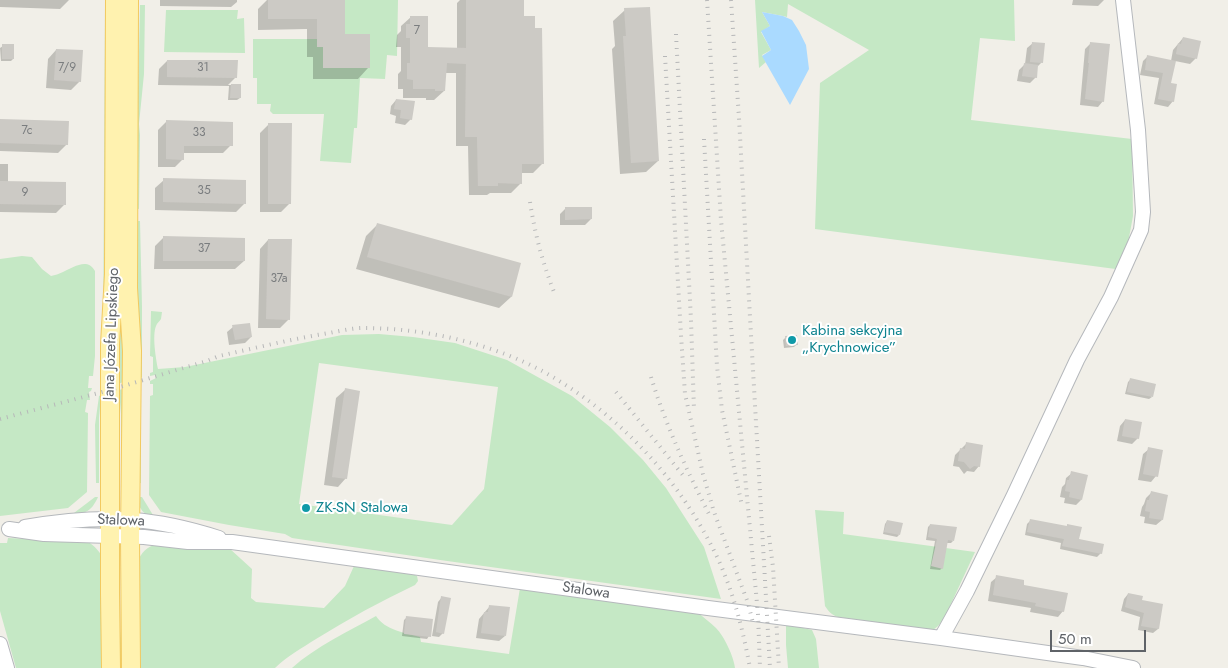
<!DOCTYPE html>
<meta charset="utf-8">
<style>
body{margin:0}
#map{position:relative;width:1228px;height:668px;overflow:hidden;background:#f1efe8;font-family:Jost,sans-serif}
canvas{display:block}
.scale{position:absolute;left:1050px;top:630px;width:96px;height:22px;box-sizing:border-box;border:2px solid #5f6368;border-top:0;padding-left:6px;font-size:15px;line-height:18px;white-space:nowrap;color:#5f6368;-webkit-text-stroke:4px #fff;paint-order:stroke}
</style>
<div id="map">
<canvas width="1228" height="668"></canvas>
<div class="scale">50 m</div>
</div>
<script>
const g = document.querySelector('canvas').getContext('2d');
g.lineJoin = 'round';
function fill(path, color) { g.fillStyle = color; g.fill(path, 'evenodd'); }
function stroke(path, color, width, dash) { g.strokeStyle = color; g.lineWidth = width; g.lineCap = dash ? 'butt' : 'round'; g.setLineDash(dash || []); g.stroke(path); }
function drawText(font, color, halo, rows, align = 'center') {
  g.font = font + ' Jost,sans-serif'; g.lineWidth = 4; g.setLineDash([]); g.textBaseline = 'middle'; g.strokeStyle = halo; g.fillStyle = color; for (const [text, x, y, turn = 0] of rows) {
    g.save(); g.translate(x, y); g.rotate((+turn || 0) * Math.PI / 180); g.textAlign = isNaN(turn) ? turn : align; if (halo) g.strokeText(text, 0, 0); g.fillText(text, 0, 0); g.restore();
  }
}
fill(new Path2D(`
 M317,0H398L397,56L387,55L385,79L360,78L357,128H354L351,163L320,161L324,114H273L270,111L271,104H257V78H253V39H317Z
 M755,0H1014L1015,41L980,38L971,120L1132,139L1133,216L1123,270L815,229L820,83L869,50L788,4L787,17L783,16L762,12L770,26L761,32L771,50L762,55L766,62L759,68Z
 M140,5H145L144,74L139,124L140,135L139,209L135,208C136,140 139,73 140,5Z
 M105,6H111V81L102,388L100,389L103,350Z
 M166,10H238L237,19L244,18L245,53L164,52Z
 M136,221H140L142,307V377L136,379Z
 M22,256L32,257L42,269L51,276C55,275 59,274 63,272C73,268 87,257 95,271V356L93,376H89L88,388H92L91,391L89,392L90,400H87L85,412L88,413L87,492L68,508L0,516V259Z
 M120,287L126,381L118,384L116,356Z
 M151,311L162,312L161,319C159,322 157,323 156,326C152,336 156,359 158,369L185,367L342,335L379,334L413,337L455,343L507,360L572,396L610,427L643,460L666,488L704,547L721,599L440,560L292,538L285,534L229,525L161,512L149,495L150,396L153,395V384H150V381L156,378L155,375L150,376V373L153,372V357L150,356ZM319,363L498,387L484,489L452,525L299,504Z
 M141,383V483H136V385Z
 M126,388L125,483H121V414L119,390Z
 M101,395L99,418V483H96L95,425L99,396Z
 M95,497H98C91,512 86,513 70,516Z
 M136,497H142L156,520C143,514 140,510 136,497Z
 M815,510L844,512L843,534L975,552L944,619L938,626L933,630L838,617C832,615 828,611 825,606Z
 M8,538L88,542C95,546 99,551 103,558L106,668H16L0,611V543H7Z
 M157,544L229,548L252,569L251,598L256,602L324,608L345,586L354,566L413,574L417,576L418,581L415,585C381,601 348,619 316,639C302,648 287,656 275,668H135L137,562C142,552 146,547 157,544Z
 M118,551L120,631L125,668H116Z
 M520,588L697,612C703,617 710,622 716,628C724,636 734,657 735,668H292C315,647 349,631 376,616C385,630 405,633 420,637L421,642L509,654Z
 M786,624L812,630L816,639L819,668H788L786,645Z`), '#c5e8c5');
fill(new Path2D(`
 M762,12L783,16L792,20L799,31L806,45L809,69L790,105L762,56L771,50L761,31L770,26Z`), '#aadaff');
fill(new Path2D(`
 M0,0H69L60,9L0,7Z
 M160,0H237V2L231,7L160,6Z
 M267,0H343V36L368,68L358,79H313V57H307V29L258,30V9Z
 M460,0H522L523,18L542,164L533,173H520L521,183L511,193H490L487,195H469L468,146H456V73H445L444,91L434,100H426V98H403V89H398V74L401,71V47H396L397,35L401,31V26L411,17L427,48L457,49V3Z
 M1073,0H1104L1098,6L1072,5Z
 M625,10L658,161L646,172L620,174L612,49L615,46L613,21Z
 M1183,38L1196,58L1190,64L1175,61L1170,84L1173,101L1168,107L1154,104L1159,78L1140,75L1143,61L1148,56L1171,61L1173,50Z
 M1033,43L1042,62L1037,67L1036,77L1030,83L1017,81L1019,70L1025,64L1027,48Z
 M1091,43L1103,101L1098,107L1080,105L1085,49Z
 M3,46L13,59L11,61H1L0,48Z
 M56,50L80,81L71,90L46,88L48,59Z
 M167,61L236,77L228,85H240V98L237,100H228L229,86L158,85L159,69Z
 M396,100L411,119L405,125L395,123L396,116L390,114L391,106Z
 M0,120L67,144L58,153L0,151Z
 M166,122L231,145L223,153H183V159L175,167H158V130Z
 M269,124L290,203L281,212H260V133Z
 M0,164H8V182L64,205L56,213L0,212Z
 M164,180L245,203L236,212L155,210V188Z
 M565,209L591,219L585,225H560V214Z
 M377,225L520,264L511,297L499,308L356,269L366,236Z
 M164,237L244,261L235,269H154L155,246Z
 M268,240L289,319L280,328H258L260,249Z
 M233,327L251,337L245,343L229,345L227,332Z
 M786,337L797,344L794,347L784,348L783,340Z
 M1130,380L1152,397L1149,399L1125,394L1128,382Z
 M345,390L346,478L338,487L324,485L336,398Z
 M1125,420L1138,438L1132,444L1117,441L1120,426Z
 M966,444L979,466L974,472L967,471L964,474L959,467L953,466L955,455Z
 M1149,449L1156,476L1151,482L1138,480L1143,454Z
 M1072,473L1081,500L1076,505L1064,503L1065,498L1060,497L1062,487L1065,484L1066,478Z
 M1151,493L1162,520L1156,525L1144,523L1145,517L1140,516L1142,507L1144,504L1146,498Z
 M1031,520L1065,527L1068,525L1078,540L1101,553L1097,557L1060,549L1061,543L1025,535L1027,524Z
 M887,521L899,535L897,537L883,534L885,524Z
 M930,525L953,541L951,543H947L942,568L940,570L930,569L935,541L926,540L928,527Z
 M997,577L1022,586L1063,611L1058,617L1030,612L1031,608L988,601L991,582Z
 M1128,594L1141,601L1162,605L1158,629L1153,633L1138,630L1140,617L1121,611L1124,599Z
 M442,597L443,633L439,637L432,636L438,602Z
 M490,606L505,636L499,641L476,638L479,619Z
 M407,617L429,636L427,639L402,636L404,620Z`), '#0003');
fill(new Path2D(`
 M268,0H345V34H370V68H323V47H317V19H268Z
 M466,0H524V16H535V28H542L544,164H522V184L498,183V186H478L477,137H465L466,64L447,63L445,91H435V89H413V80L407,79V63H410V38H406V24H410V16H428V47L466,48Z
 M650,7L659,161L631,163L623,36H626L624,8Z
 M1183,37L1201,41L1197,59L1176,54L1178,43L1181,44Z
 M1032,42L1045,43L1043,63L1030,62Z
 M1090,42L1110,44L1104,102L1085,99L1089,63H1088Z
 M2,44H14V59H2Z
 M56,49L83,50L81,82L54,80Z
 M1147,55L1176,61L1171,83L1177,84L1174,102L1158,99L1163,73L1145,70Z
 M167,60H238L237,78L167,77Z
 M1024,63L1038,65L1037,78L1022,76Z
 M231,84H241V98H230Z
 M396,99L415,101L412,120L400,118L401,110L394,109Z
 M0,119L69,121L68,145L0,143Z
 M166,120L233,122V146H184V160L166,159Z
 M268,123H292L291,204H268Z
 M163,178L246,180V204L163,202Z
 M0,181L66,182V205L0,204Z
 M565,207H592V219L565,220Z
 M377,223L521,263L512,297L367,257Z
 M163,236L245,238V261H163Z
 M268,239H292L290,320L266,319Z
 M250,323L252,337L235,340L232,325Z
 M797,335L798,345L786,346L785,336Z
 M1130,378L1156,384L1153,397L1127,392Z
 M345,388L360,391L347,479L332,477Z
 M1125,419L1142,422L1139,439L1122,436Z
 M966,442L983,445L980,467L974,466L970,469L964,462L958,461L960,448L965,449Z
 M1148,447L1163,450L1158,477L1143,474Z
 M1071,471L1088,475L1082,500L1069,497L1070,492L1065,491L1067,480H1069Z
 M1151,491L1168,495L1163,520L1149,518L1150,512L1145,511L1147,500H1149Z
 M1030,519L1067,526V524L1082,527L1079,539L1104,544L1102,554L1062,546L1064,539L1027,532Z
 M887,520L903,523L900,535L884,532Z
 M930,524L957,527L954,541L948,540L943,569L931,566L937,539L928,537Z
 M996,575L1024,580V585L1068,593L1064,612L1035,606L1036,603L993,595Z
 M1128,593L1143,596L1142,600L1163,604L1159,629L1141,626L1144,613L1125,607Z
 M441,596L451,598L444,634L436,632Z
 M489,605L510,607L506,636L481,633L484,612H488Z
 M406,616L433,619L431,637L404,634Z`), '#cccac5');
const minor = new Path2D(`
 M25,527C60,521 97,517 132,520C162,522 191,529 219,538
 M9,529L44,534L144,537L188,542H232L708,608L941,638L1083,658L1133,668
 M941,638L967,591L1014,495L1077,360L1111,297L1141,230L1143,212L1138,130L1123,0
 M0,644L7,668`);
const major = new Path2D(`
 M129,0L128,288L132,351L130,537L131,668
 M111,668L110,593V344L114,274L115,0`);
stroke(minor, '#b5b8bc', 16);
stroke(major, '#f2c960', 20);
stroke(minor, '#fff', 14);
stroke(major, '#fff2af', 18);
stroke(new Path2D(`
 M707,0L721,220L758,614L760,668
 M731,0L739,118L750,317L770,668
 M676,34L691,320L694,410
 M665,56L681,335L685,394L703,474L714,512L748,603L753,623
 M704,139L717,366L722,410L742,506
 M530,202C535,234 542,261 554,292
 M651,377C666,426 687,471 710,516
 M616,392L686,479
 M0,419L110,390L207,361L219,356C255,348 292,339 329,333C340,331 352,328 363,328C424,328 491,343 544,372C614,411 673,472 710,543C731,582 742,625 750,668
 M769,536L773,567L779,668`), '#b6b7b8', 4, [1, 6]);
for (const [x, y, r, color] of [
 [792,340,5,"#0f9aa8"],
 [306,508,5,"#0f9aa8"]
]) { const dot = new Path2D(); dot.arc(x, y, r, 0, 2 * Math.PI); g.fillStyle = color; g.fill(dot); stroke(dot, '#fff', 2); }
drawText('12px', '#7a7d7f', null, [
 ["7",417,31],
 ["7/9",67,68],
 ["31",203,68],
 ["7c",27,131],
 ["33",199,133],
 ["35",204,191],
 ["9",25,193],
 ["37",204,249],
 ["37a",279,279]
]);
drawText('15px', '#0d838f', '#fff', [
 ["Kabina sekcyjna",802,331],
 ["„Krychnowice”",802,348],
 ["ZK-SN Stalowa",316,508]
], 'left');
drawText('15px', '#5f6368', '#fff', [
 ["Jana Józefa Lipskiego",112,334,-88],
 ["Stalowa",121,521,2],
 ["Stalowa",586,591,8]
]);
</script>
